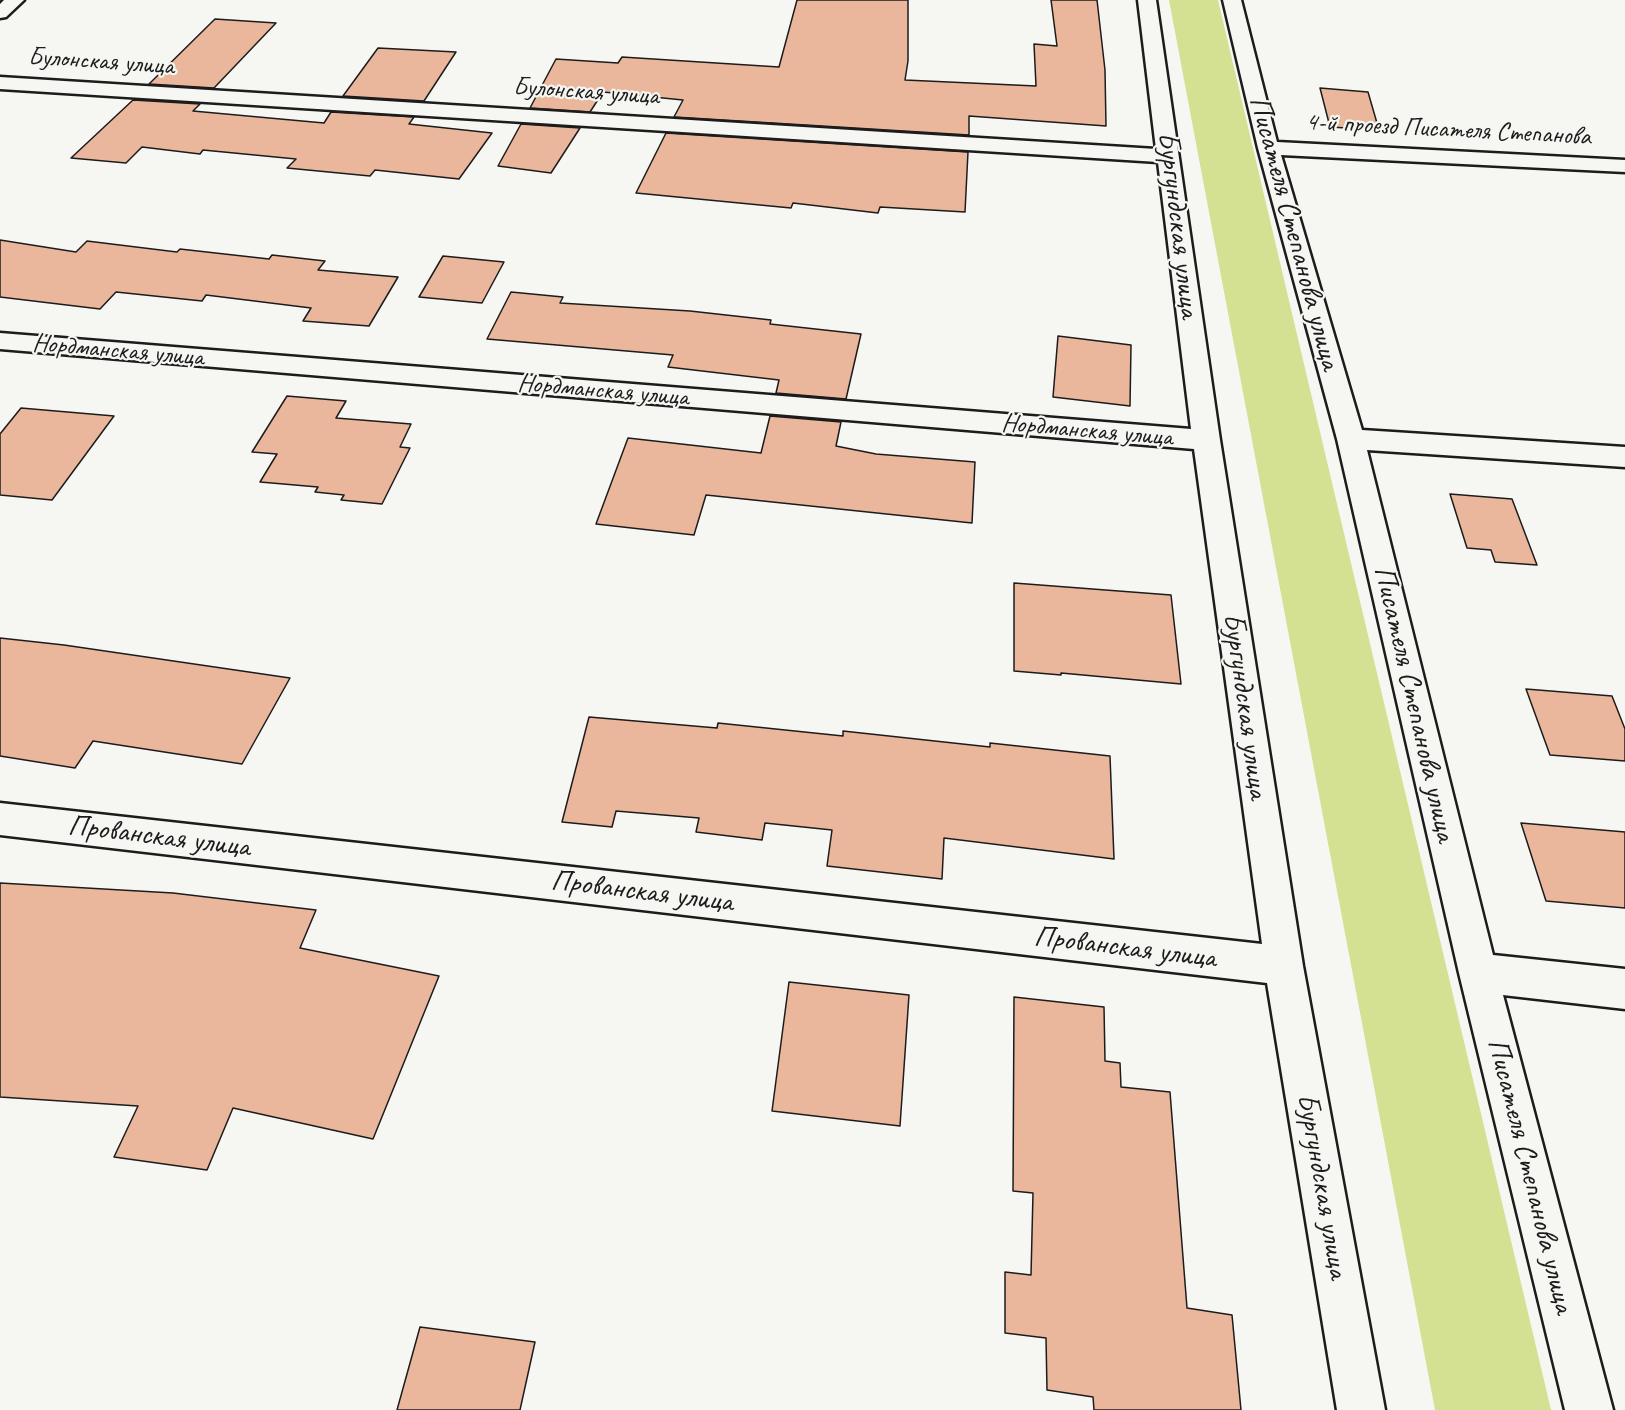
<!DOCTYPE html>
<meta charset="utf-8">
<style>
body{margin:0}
canvas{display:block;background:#f6f6f2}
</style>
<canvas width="1625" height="1410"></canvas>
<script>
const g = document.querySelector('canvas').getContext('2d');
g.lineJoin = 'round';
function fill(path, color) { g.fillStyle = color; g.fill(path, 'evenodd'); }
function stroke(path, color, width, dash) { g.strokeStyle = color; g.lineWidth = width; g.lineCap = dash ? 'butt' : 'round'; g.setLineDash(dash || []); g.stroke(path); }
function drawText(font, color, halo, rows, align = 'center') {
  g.font = font + ' Caveat,sans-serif'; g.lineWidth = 4.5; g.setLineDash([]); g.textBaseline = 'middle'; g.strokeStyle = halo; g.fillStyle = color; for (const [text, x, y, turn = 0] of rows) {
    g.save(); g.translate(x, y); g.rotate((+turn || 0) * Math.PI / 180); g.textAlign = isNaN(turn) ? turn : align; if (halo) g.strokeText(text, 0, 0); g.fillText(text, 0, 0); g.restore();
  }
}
fill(new Path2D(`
 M1169,0H1218L1551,1410H1435Z`), '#d4e092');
const building = new Path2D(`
 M797,0H908V61L905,80L1036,86L1034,44L1057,46L1051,0H1097L1105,70L1106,126L969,116V135L674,117L683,100L603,92L590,112L530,108L556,59L618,63L622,57L779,67Z
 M215,19L276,23L214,88L149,84Z
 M378,48L456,52L424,101L343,96Z
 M1320,88L1368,92L1379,130L1330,127Z
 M133,100L200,104L193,111L324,123L331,112L414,117L409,124L492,133L459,179L375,170L370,176L287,168L296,159L203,150L200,154L142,147L126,163L71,158Z
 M521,124L580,128L551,173L498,166Z
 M666,133L968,152L965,212L880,207L878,213L793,203L791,208L636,193Z
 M0,240L76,252L87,241L177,252L180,249L269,259L272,255L325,261L318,270L398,277L369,326L303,321L311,308L206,295L202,301L116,292L100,309L0,297Z
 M443,256L504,262L482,303L419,297Z
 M511,292L563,297L560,303L690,311L771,320L770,324L861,334L846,399L776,393L779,380L668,367L673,355L487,339Z
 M1058,336L1131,345L1130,406L1053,397Z
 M287,396L346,401L336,418L411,424L400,447L410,448L382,504L341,500L344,495L315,492L318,487L260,482L277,454L252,452Z
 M21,408L114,416L52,500L0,495V434Z
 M770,416L841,422L836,446L876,454L975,462L972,523L706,495L694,535L596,524L628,438L761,453Z
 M1450,494L1512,499L1537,565L1495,562L1491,550L1467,548Z
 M1014,583L1171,595L1181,684L1061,673V675L1014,671Z
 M0,638L64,645L290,678L242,764L93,741L75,768L0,756Z
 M1526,689L1612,696L1625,729V761L1550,755Z
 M589,717L717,728L718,723L843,736V731L990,747V743L1110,756L1114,859L944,838L942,879L827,866L832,830L765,823L762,840L696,832L699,818L616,811L612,827L562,822Z
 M1521,823L1625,832V908L1546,901Z
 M0,883L173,893L316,910L300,948L439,976L373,1139L233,1108L207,1170L114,1157L138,1106L0,1097Z
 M789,982L909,995L900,1126L772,1111Z
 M1014,997L1104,1007L1105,1061L1120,1063L1121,1087L1170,1092L1187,1308L1232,1315L1241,1410H1094L1093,1397L1047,1390L1046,1338L1005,1333V1272L1031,1275L1033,1193L1013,1191Z
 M420,1327L535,1342L520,1410H397Z`);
fill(building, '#eab69c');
stroke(building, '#1c1c1c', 1.5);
const minor = new Path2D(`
 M4,0H24L6,17L0,18V4Z
 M1138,0H1156L1220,440L1303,966L1385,1410H1337L1267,983L0,835V803L1262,944L1194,449L0,349V333L1191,429L1158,162L0,89V77L1156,149Z
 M1223,0H1241L1277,142L1625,160V172L1281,155L1362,430L1625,447V467L1367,450L1493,955L1625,969V1009L1503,995L1613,1410H1565L1459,973L1337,439L1258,148Z`);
stroke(minor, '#1c1c1c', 5);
fill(minor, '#f6f6f2');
drawText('26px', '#1c1c1c', '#f6f6f2', [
 ["Булонская улица",101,62,4],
 ["Булонская улица",586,92,4],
 ["4-й проезд Писателя Степанова",1448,130,3],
 ["Нордманская улица",118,351,5],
 ["Нордманская улица",603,391,5],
 ["Нордманская улица",1087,431,5]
]);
drawText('30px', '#1c1c1c', '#f6f6f2', [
 ["Бургундская улица",1178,225,83],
 ["Писателя Степанова улица",1294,233,75],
 ["Писателя Степанова улица",1414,704,77],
 ["Бургундская улица",1245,706,82],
 ["Прованская улица",159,837,7],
 ["Прованская улица",642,892,7],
 ["Прованская улица",1125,948,7],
 ["Писателя Степанова улица",1530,1176,76],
 ["Бургундская улица",1322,1186,80]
]);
</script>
